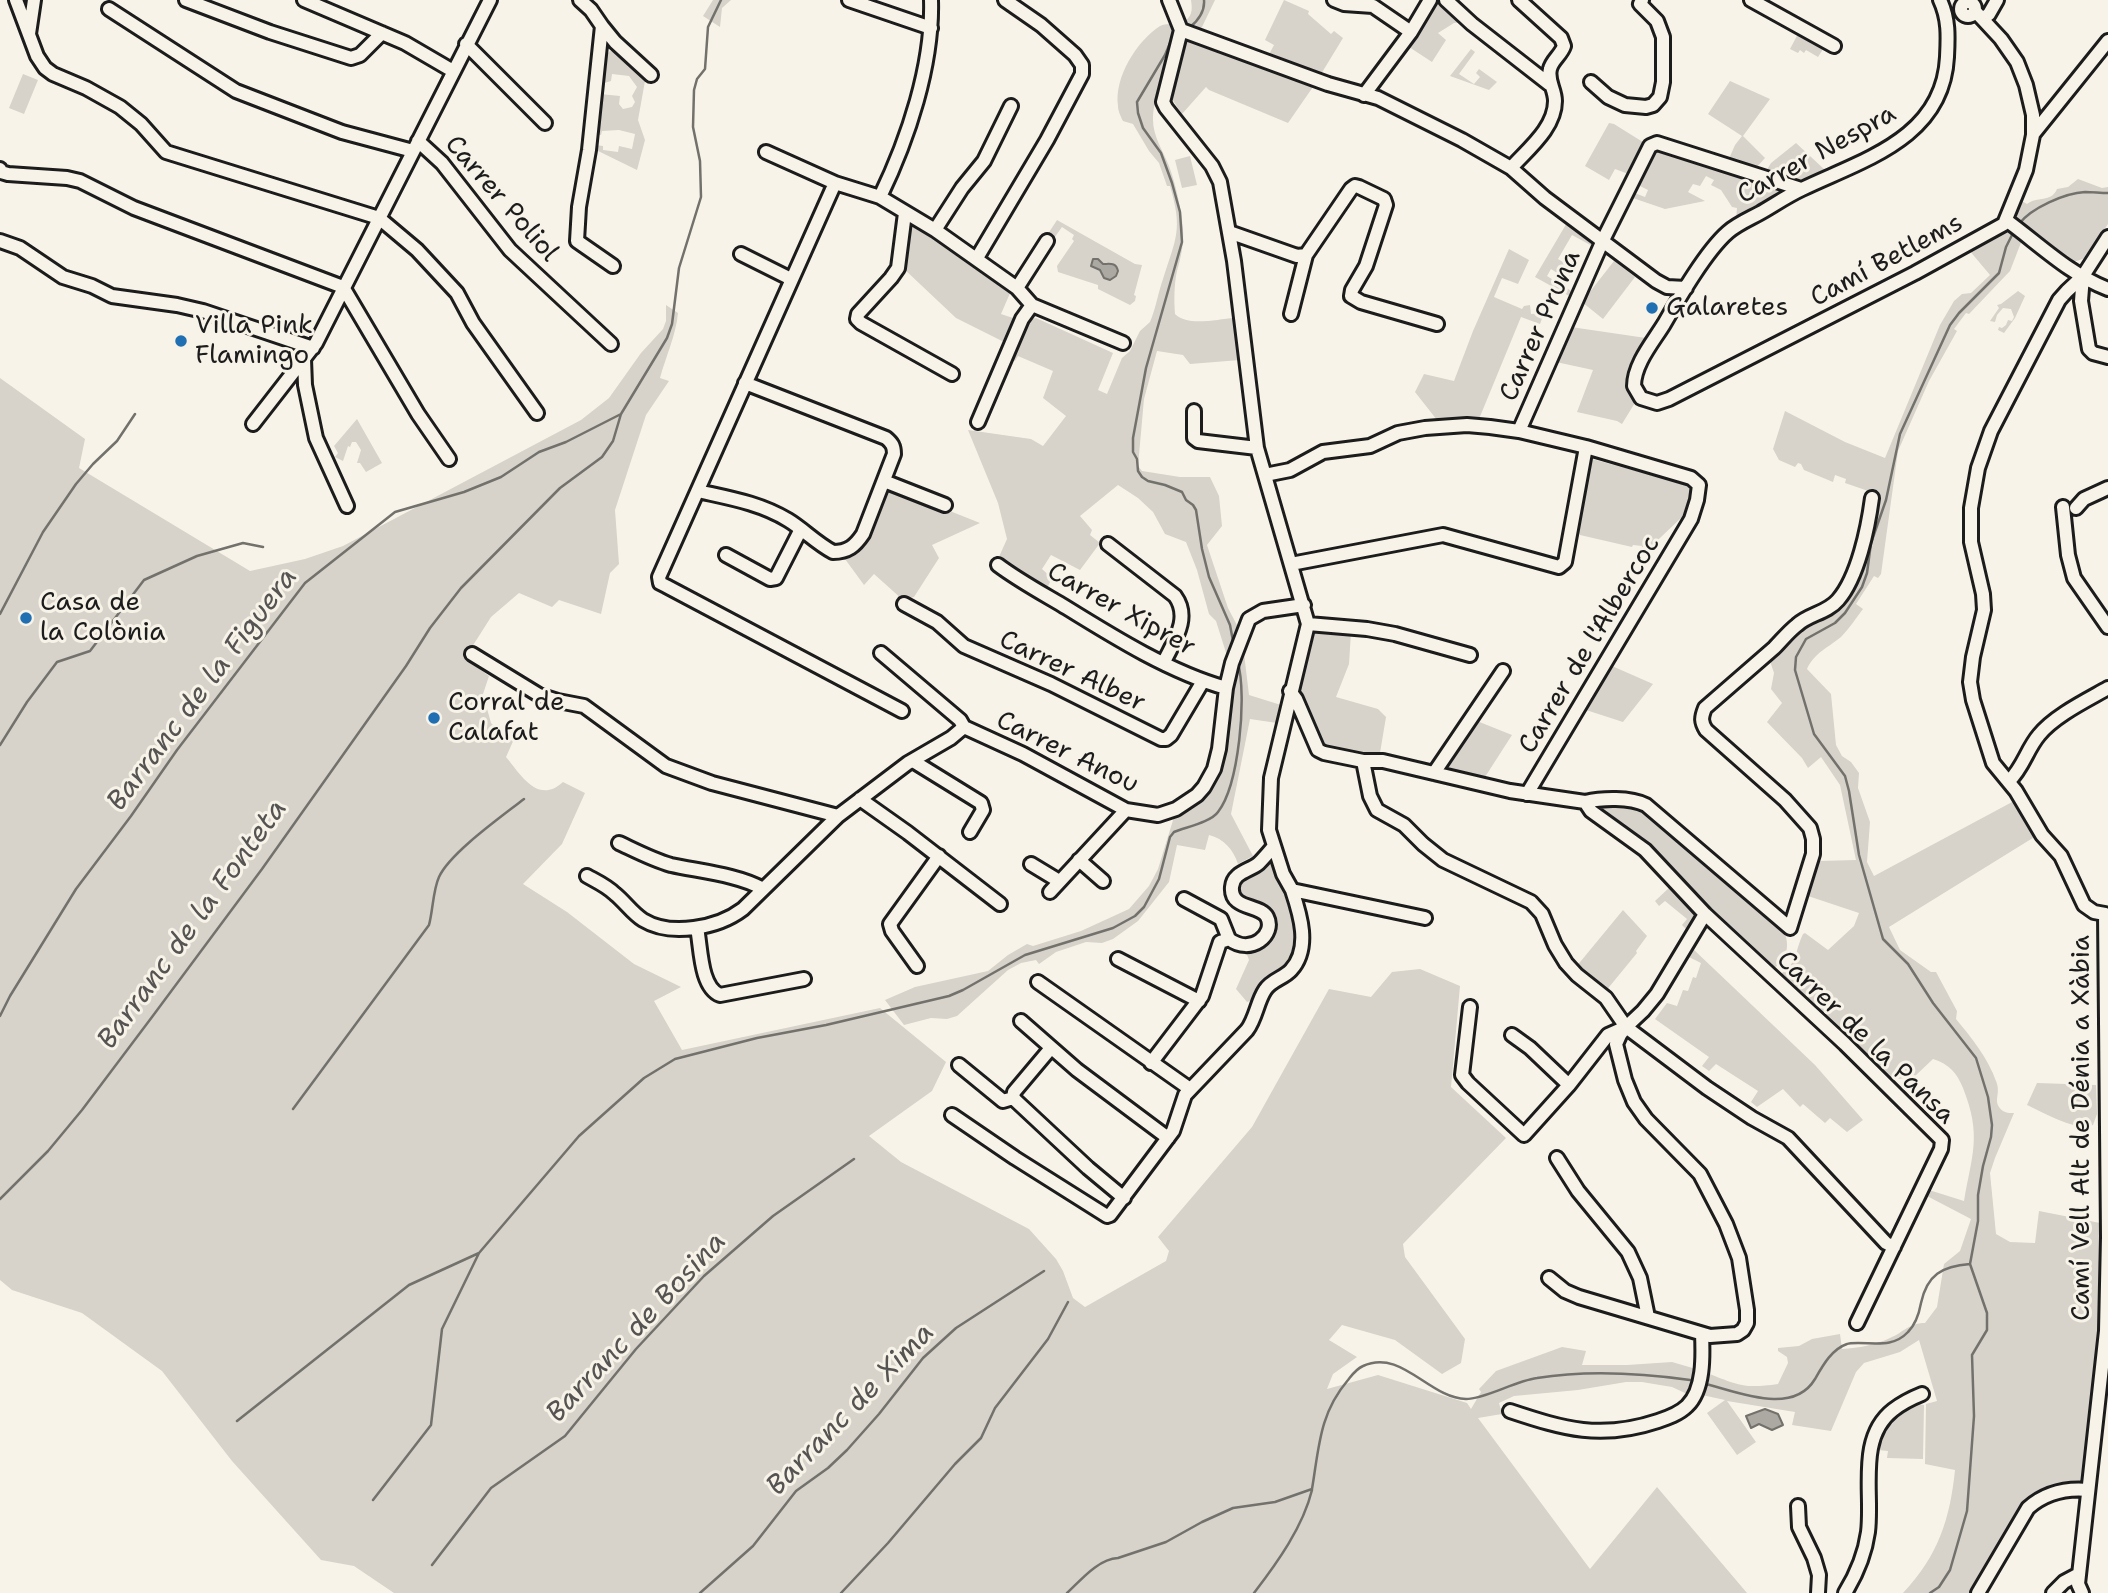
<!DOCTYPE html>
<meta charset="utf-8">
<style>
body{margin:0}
canvas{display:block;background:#f7f3e8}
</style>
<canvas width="2108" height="1593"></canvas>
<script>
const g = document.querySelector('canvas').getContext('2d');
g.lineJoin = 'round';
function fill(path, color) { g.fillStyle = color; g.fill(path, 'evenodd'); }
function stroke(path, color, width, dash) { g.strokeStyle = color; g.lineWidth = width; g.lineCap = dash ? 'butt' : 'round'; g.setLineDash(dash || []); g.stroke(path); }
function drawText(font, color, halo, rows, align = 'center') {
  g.font = font + ' "Shantell Sans",sans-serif'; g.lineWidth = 6; g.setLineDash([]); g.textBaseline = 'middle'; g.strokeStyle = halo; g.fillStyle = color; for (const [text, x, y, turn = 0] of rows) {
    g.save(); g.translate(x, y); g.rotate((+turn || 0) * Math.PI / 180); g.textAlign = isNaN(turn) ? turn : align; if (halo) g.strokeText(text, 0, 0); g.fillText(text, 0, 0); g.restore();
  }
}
fill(new Path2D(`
 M713,0H731L722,8L720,27L703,16Z
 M1191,0H1215L1202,27L1188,36L1264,64L1274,45L1265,40L1284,0L1309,11L1308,14L1331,34L1334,31L1343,38L1315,84L1288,123L1209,90L1206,87L1182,114L1172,99L1183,40C1170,65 1153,91 1153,120C1153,136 1163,151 1169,166C1176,185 1181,208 1183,229C1184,244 1181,257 1177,271C1174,284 1174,301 1175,314C1188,327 1217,319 1234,318L1240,360L1190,364L1183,355L1157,351L1144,399L1138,466L1142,471L1180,477H1210L1219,496L1222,526L1207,545L1228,608L1239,629L1228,659L1216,621L1209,614L1197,570L1186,542L1165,534L1153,512L1138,498L1118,485L1080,516L1092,530L1090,535L1100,543L1080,570L1051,555L1042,569L1052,578L1047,588L1013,572L998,559L1007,539L998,503L968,430L1031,439L1043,446L1066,416L1043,398L1053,371L1018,356L1015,361L1009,359L1028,320L1036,318L1113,353L1098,390L1107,394L1122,358L1130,351L1140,331L1150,322C1156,308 1158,293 1163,279C1176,238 1183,230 1170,186H1167L1159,163L1149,151L1133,124L1123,121C1121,117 1118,111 1118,106C1114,77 1137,41 1160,26C1168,22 1179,26 1186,20C1193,15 1192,7 1191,0Z
 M1436,0H1442L1462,22L1454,23L1438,33L1446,40L1432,62L1406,45Z
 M1799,32L1825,46L1818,57L1806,50L1804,53L1800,50L1798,53L1790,49Z
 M1471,49L1475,52L1459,74L1474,84L1480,77L1476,73L1479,69L1497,82L1489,90L1450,76Z
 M610,51L615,52L645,81L638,120L645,140L637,170L594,149L595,145L603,146V150L618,152L619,146L632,149L635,134L619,130L602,131L601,135L596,134L600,94L620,96L619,104L623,109L632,107L635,102L632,96L637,87L629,76L612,74L611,81L601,84L605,56Z
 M23,74L38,80L24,114L9,108Z
 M1730,81L1770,99L1743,136L1765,158L1755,169L1728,161L1735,145L1742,136L1708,114Z
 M1609,123L1614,124L1646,144L1631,175L1615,169L1609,180L1585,166Z
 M1796,143L1825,170L1799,183L1765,173L1771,163Z
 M1656,148L1705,164V166L1786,190L1787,192L1736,220L1737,208L1732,207L1721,190L1711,185L1714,180L1706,176L1700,186L1693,184L1688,192L1705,201L1665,209L1630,197L1632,192L1645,197L1648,190L1636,184L1653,149Z
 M1190,156L1197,185L1182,188L1175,160Z
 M2078,179L2102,188L2108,187V224L2085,258L2077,261H2066L2061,258L2017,219L2014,213L2020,200L2027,204C2037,196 2051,203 2057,189L2068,187Z
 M911,220L930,232L946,246L1011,291L1001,314L1016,319L1004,342L956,318L903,268Z
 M1057,220L1135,264L1142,265L1134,295L1136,296L1135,301L1130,305L1098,289V285L1058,272L1057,266L1074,241L1072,239L1074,235L1062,227L1052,241L1046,237Z
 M1568,221L1593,241L1594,247L1572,235L1558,259L1574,269L1568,280L1551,269L1547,276L1573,292L1571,297L1535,277Z
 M2013,231L2022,240L2010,271L1969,314L1966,313L1954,329L1957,331L1929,381L1898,451L1881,574L1878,578L1874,576L1856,604L1863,609C1856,618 1849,629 1841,637C1829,647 1814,653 1807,669L1831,694L1836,745L1842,756L1851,762L1859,773L1858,788L1870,822L1867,862L1874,876L2014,801L2036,836L1889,927L1900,950L1931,972H1936L1957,1011L1956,1019C1971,1037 1988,1058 1996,1081C2001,1093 1994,1099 1999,1107C2003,1113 2008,1113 2014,1113L1995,1158L1990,1173L1996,1234L2010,1242L2035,1243L2039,1211L2100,1223L2099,1334L2085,1477L2081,1482L2026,1503L2020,1509L1993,1558L1970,1593H1903C1938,1556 1950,1519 1955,1470L1925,1464L1926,1404L1937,1401L1919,1340L1900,1352L1864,1363L1856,1372L1831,1431L1792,1425L1795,1412L1727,1401L1756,1442L1737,1455L1707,1413L1725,1400L1702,1395L1707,1373C1738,1385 1744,1389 1778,1384L1788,1363L1787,1357L1778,1351V1348L1799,1346L1812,1339L1840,1334L1842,1349C1859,1348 1875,1345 1890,1338C1904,1332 1909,1323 1925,1323L1937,1307L1944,1264L1960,1251L1971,1219L1927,1196L1929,1190L1964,1201C1972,1154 1982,1136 1963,1088C1957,1073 1949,1064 1933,1059L1914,1077L1897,1079L1884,1075L1848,1038L1778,976C1800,961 1793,955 1803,934L1805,933L1828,950L1854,926L1859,913L1808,896L1819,861L1856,860L1840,785L1821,757L1808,768L1802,758L1767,722L1782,703L1771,689L1774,673L1770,661L1806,625L1835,611L1848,598L1859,574L1877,494L1845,483L1846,479L1835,475L1833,482L1804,470L1801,464L1798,463L1795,467L1779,460L1773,449L1785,411L1845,442L1885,458L1940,325L1954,301L1962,294L1971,293L1990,275L1969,250L1999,233Z
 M1509,249L1529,260L1518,284L1502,278L1494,297L1522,309L1524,306L1530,305L1531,314L1544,313L1540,324L1521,317L1479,419L1437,420L1415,392L1424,374L1454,381L1473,331Z
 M1614,261L1635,277L1603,319L1582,302Z
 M2018,291L2025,296L2015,318L2004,333L1998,330L1999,327L2002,328L2006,325L2008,320L2012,321L2014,317L2011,309L2003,308L1997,315L1995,322L1990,321L1999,308L1997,305L2001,304Z
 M666,305L678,313C676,335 666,356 660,378L669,381L646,415L615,510L619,564L610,573L601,614L559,600L552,607L519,593L491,617L465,658L489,676L483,694L491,723L496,728L511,730L515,737L506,757C521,775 538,805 563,782L585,793L562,844L523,884L567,912L634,964L681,987L654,1001L682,1050L880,1008L946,1062L932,1091L869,1136L901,1162L1029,1229L1056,1259L1063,1271L1073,1298L1085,1307L1166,1261L1169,1251L1158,1237L1252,1127L1329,989L1371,997L1392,972L1420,969L1460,986L1451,1087L1506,1138L1403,1244L1405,1257L1465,1339L1461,1363L1442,1374L1395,1340L1342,1325L1329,1340L1357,1357L1333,1374L1327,1389L1378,1375L1467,1403L1471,1409L1481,1392L1479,1389L1496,1371L1562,1347L1586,1351L1582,1365H1627L1672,1362L1696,1369L1688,1393H1685L1672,1387L1642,1382H1626L1578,1390L1514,1396L1499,1403L1502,1414L1478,1418L1590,1569L1657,1487L1747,1593H394L354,1566L321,1560L232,1461L162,1371L82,1313L12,1290L0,1280V378L85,439L79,468L250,571L305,559L343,546L581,420L609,398L641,353L663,329L666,321Z
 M1571,327L1646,338L1649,340C1636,361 1619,376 1636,401L1622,424L1617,421L1577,412L1593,370L1556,362Z
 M357,419L382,463L366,472L360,463H357L361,450L356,442H352L350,447L348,446L343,461L335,457L338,453L334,446Z
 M1592,459L1691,486L1692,490L1684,519L1681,518L1640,557L1642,546L1633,545L1632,547L1580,535L1578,531Z
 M887,486L980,523L932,545L939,558L914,597L903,600L874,574L864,585L845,559C872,547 877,511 887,486Z
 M1311,629L1351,632L1349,664L1336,697L1378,709L1386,717L1380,753C1361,756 1340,753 1323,746L1298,691Z
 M1243,645L1249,695L1281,705L1277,723L1250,719L1231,814L1253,856L1238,864C1233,849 1224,839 1209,835L1205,850L1177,845L1169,882L1138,921L1113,939L1102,943L1086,942L1056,952L1039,964L1036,960L1021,963L1008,970L957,1016L947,1019L931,1018L904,1025L885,1000L915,987L988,971L1008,955L1027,944L1033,946L1081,931L1129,909L1149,886L1158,869L1174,817L1196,805L1217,775L1230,685Z
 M1612,666L1653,684L1623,722L1586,710Z
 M1477,721L1512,735L1485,777L1447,768L1446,765Z
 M1606,804L1637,808L1646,812L1783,930C1791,944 1787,962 1772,969L1767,966L1709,910L1649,846L1605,815L1601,810L1602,806Z
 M1269,856C1282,901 1319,935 1277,978C1268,988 1260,999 1247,1002L1236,989L1249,960L1246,952L1261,947L1271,931L1249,903L1238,895L1236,884Z
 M1671,886L1696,913L1687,930L1682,925L1687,919L1665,901L1659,906L1655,901Z
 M1623,910L1647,936L1636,951L1637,953L1605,992L1576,967Z
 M1692,948L1815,1065L1863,1120L1847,1132L1830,1118L1825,1123L1803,1104L1800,1107L1783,1089L1757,1107L1751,1102L1758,1091L1716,1064L1709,1071L1702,1066L1709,1057L1655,1019L1667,1003L1677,1006L1683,990L1688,991L1693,977L1696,978L1701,963L1687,956Z
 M2037,1083L2096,1085L2097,1114L2093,1125C2076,1132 2043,1112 2027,1105Z
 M1915,1404L1924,1405L1923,1459L1887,1458L1888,1451L1878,1450C1883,1425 1894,1418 1915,1404Z`), '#d7d3cb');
const water = new Path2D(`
 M1093,259H1098L1103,264C1110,264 1116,262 1118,271L1116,276L1110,280L1104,278L1100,270L1091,266Z
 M1765,1409L1778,1414L1783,1425L1772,1430L1759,1424L1751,1428L1746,1416Z`);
fill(water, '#aca9a2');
stroke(water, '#72716c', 2);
stroke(new Path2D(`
 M1190,27C1198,21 1205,11 1204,0
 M1173,36L1165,55L1137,102L1138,113L1143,128L1161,153L1172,183L1180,212L1182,242L1146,368L1133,438V452L1137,459L1138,471L1142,477L1148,481L1165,485L1182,492L1186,500L1193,505L1196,510L1202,549L1209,577L1230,625L1233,641
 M2019,224C2031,208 2065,193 2085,192C2093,192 2100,193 2108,193
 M0,614L43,532L76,484L93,464L117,441L135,414
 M0,745L27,702L57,662L90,651L144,580L197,556L243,543L263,547
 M0,1016L10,996L76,889L131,816L177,750L305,583L395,512L464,492L501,477L539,452L566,442L621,414
 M293,1109L429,925C433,910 433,890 439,877C450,853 501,817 524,799
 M0,1199L48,1151L82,1110L152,1017L262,869L406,666L430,628L461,588L560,488L602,457L613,441L621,414L667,338L672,324L679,268L701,197L700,161L693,127L694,90L697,79L705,69L708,27L721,0
 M1706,1384C1738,1392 1793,1416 1815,1379C1823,1365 1832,1349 1847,1344C1849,1343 1857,1343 1858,1343C1877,1343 1894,1347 1908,1332C1916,1324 1919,1314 1921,1303C1927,1275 1942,1266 1970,1264L1978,1221V1195L1983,1166L1991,1137L1992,1125L1988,1097L1976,1058L1933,1003L1908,964L1883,939L1859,855L1849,791L1845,776L1814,734L1795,670L1796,657L1806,639L1835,623L1845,613L1862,587L1867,573L1871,543L1886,500L1900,434L1950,325L1959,313L1999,273L2006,247L2013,233
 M237,1421L409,1285L479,1253L579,1136L644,1078L675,1059L757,1038L826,1025L949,996L963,990L1025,955L1113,928L1135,916L1144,907L1159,879L1170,837L1174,832C1186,827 1211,822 1218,812C1239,785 1247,696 1238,663
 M373,1500L431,1425L442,1329L479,1253
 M432,1565L491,1488L565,1436L636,1349L704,1276L773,1216L854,1159
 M700,1593L753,1546L796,1491L828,1468L847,1450L879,1414L923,1358L956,1328L1044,1271
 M841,1593L888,1543L955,1464L981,1438L995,1408L1048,1339L1068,1302
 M1067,1593C1081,1580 1098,1559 1118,1558L1166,1542L1202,1522L1233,1508L1275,1502L1312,1489C1319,1448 1319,1414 1348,1380C1352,1375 1356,1369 1363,1366C1401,1348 1429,1398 1466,1399C1485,1399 1515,1381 1537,1378C1587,1370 1640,1373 1690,1380
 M1254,1593C1277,1563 1303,1527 1312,1490
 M1930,1593L1939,1587L1950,1570L1967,1511L1974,1416L1972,1355L1987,1330V1313L1970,1264`), '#72716c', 2.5);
const street = new Path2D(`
 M16,0L37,56L45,68L53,74L86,88L120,107L141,124L166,152L379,218L417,250L457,293L473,323L537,413
 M186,0L270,32L351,58L360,55L382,33
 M304,0L405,43L453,71
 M580,0L591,10L602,26L589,150L579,207L577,241L613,266
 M849,0L931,28
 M1169,0L1181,30L1163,102L1166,108L1212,166L1220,182L1234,261L1257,448L1308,624L1271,778L1269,830L1283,874L1292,890L1425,918
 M1334,0L1344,4L1373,6L1411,32
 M1446,0L1472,24L1549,84
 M1751,0L1834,46
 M1940,0C1949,19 1948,37 1947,57C1943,139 1862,160 1802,189C1787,196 1774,205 1760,213C1749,219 1737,224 1728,232C1706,251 1679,298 1664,324C1653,342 1634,364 1634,386L1641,398L1657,403L1669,399L1915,273L2004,224L2026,170L2033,135V115L2026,85L2017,62L2001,39L1975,11
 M1961 9a7 7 0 1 1 14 0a7 7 0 1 1-14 0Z
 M109,9L236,91L342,132L413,151
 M1984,18L1989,14L1997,0
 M602,26L615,42L651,75
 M1181,30L1328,84L1378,98L1462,140L1511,168L1545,198L1656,281L1667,287L1686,288
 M29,34L34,0
 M466,44L545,123
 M1591,82L1608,97L1625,105L1646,107L1653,105L1660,97L1663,82V37L1657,21L1640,4L1642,0
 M1364,95L1411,32L1430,0
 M2034,133L2108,41
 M418,141L442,163L510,250L611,344
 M766,152L835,183
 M1511,168C1528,149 1555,128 1555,101C1555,89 1547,81 1550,69C1552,60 1561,55 1564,46L1561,38L1519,0
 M0,169L1,172L8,174L67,178L80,181L134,208L343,287L418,414L449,459
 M880,197C908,139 933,65 931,0
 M905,213L898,268L891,278L858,314L857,319L861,323L952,374
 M2006,220C2039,244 2069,274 2108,289
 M935,230L962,188L984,161L1011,106
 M1229,232L1297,256L1306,255L1291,314
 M0,241L20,248L63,277L92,286L112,296L177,305L203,311L313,348
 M741,254L791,279
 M1306,255L1351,189L1355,186L1359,187L1384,199L1386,205L1366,266L1352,290L1351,296L1361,302L1437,324
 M977,258L1047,140L1082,74V65L1075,55L1041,25L1005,0
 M2083,276L2081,301L2089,349L2093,353L2108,357
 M1017,288L1047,241
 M304,359L305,385L316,438L347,506
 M1194,411V438L1198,441L1257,448
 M978,422L1022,319L1032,305
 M253,424L316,343L490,0
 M1519,431L1603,240L1650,146L1657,143L1801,189
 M1265,475L1290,470L1323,452L1370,446L1398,433L1425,428L1467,425L1490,427L1519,431L1586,447L1565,562L1559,567L1443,535L1291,564
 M884,481L945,505
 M698,491C729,498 760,503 788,520C803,529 816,543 833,552C848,552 855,546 863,534L894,454C894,446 892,443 886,438L745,383
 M2063,507L2068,555L2074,578L2108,627
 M2076,508L2084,499L2108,488
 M1108,544L1175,596C1191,618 1174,641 1164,662
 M726,555L770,579L776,578L801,529
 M998,565C1018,580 1040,592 1062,605C1112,636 1169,672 1226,688
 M904,604L937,622L964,646L1051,684L1161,739H1166L1171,735L1203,681
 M1308,624L1367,629L1395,634L1470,655
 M881,653L960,720L964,727L1023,754L1126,810L1158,815L1176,809L1197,795L1204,787L1214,769L1219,749L1226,688L1232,663L1249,619L1263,611L1304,605
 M472,654L539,695L558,701L584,706L666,766L712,783L838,816
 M1290,691L1296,699L1318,750L1324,753L1363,761H1383L1510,791L1585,802L1591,811L1645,850L1705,914L1657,994L1643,1011L1626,1027L1620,1035L1616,1044L1625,1080L1634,1102L1646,1119L1700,1174L1726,1224L1739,1258L1747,1310V1323L1743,1330L1737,1334L1710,1336L1579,1297L1565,1291L1549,1278
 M902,711L666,586L660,583L659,577L835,183L880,197L935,230L1017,288L1032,305L1123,343
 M913,761L981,803L983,810L970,832
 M1363,761L1370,796L1377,810L1404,825L1423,844L1443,860L1531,902L1542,914L1555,945L1566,963L1577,975L1606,998L1626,1027L1707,1088L1752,1118L1788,1138L1886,1243L1894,1247
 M1434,773L1503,671
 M2009,781C2023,768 2027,749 2039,735C2054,716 2087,700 2108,688
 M1527,794L1691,519L1697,500L1699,485L1691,478L1586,447
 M860,799L908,833L1000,904
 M1585,802C1602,798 1630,797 1646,805L1790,928L1813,854V839L1810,828L1785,800L1706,730C1701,722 1701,718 1705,708C1728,688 1751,668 1774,648C1782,640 1788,632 1797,625C1809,614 1827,613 1838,600C1858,577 1868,528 1872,498
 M619,843C636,851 653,860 671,865C698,871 740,875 763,889
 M1079,860L1103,881
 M1031,864L1059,881
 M587,876C596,881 607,886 615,894C625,902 632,913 643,920C671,937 718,928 743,909L838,816L908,763L951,738L964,727
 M1050,892L1126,810
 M1705,914L1845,1044L1942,1140L1941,1149L1857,1323
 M697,928C701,947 700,987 720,995L804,979
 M1229,939C1251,956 1276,934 1267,917C1260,904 1230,910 1232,887C1233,872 1250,871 1259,863C1264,858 1269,852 1274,846
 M1118,959L1199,1001
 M917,966L892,931L890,924L939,856
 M1038,982L1190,1089
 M1470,1007L1462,1075L1468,1083L1524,1135L1569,1085L1608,1035L1626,1027
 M1021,1021L1077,1070L1168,1138
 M1512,1035L1530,1048L1569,1085
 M1051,1048L1014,1092L1013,1098L1088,1168L1124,1198
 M1151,1063L1202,996L1220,942L1229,939L1221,919L1184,899
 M959,1065L1003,1101L1013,1098
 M952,1115L1015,1158L1107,1216L1110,1215L1173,1131L1185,1095L1247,1030C1256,1018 1257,1002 1265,990C1271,980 1284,978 1291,970C1311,948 1300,914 1292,890
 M1557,1158L1578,1191L1628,1252L1640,1278L1648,1317
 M1510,1411C1564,1429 1601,1440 1658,1421C1667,1418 1679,1414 1687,1406C1704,1390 1703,1356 1702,1334
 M1798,1506L1799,1527L1814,1558L1819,1575L1818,1593
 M1845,1593C1856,1575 1865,1554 1868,1532C1873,1492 1857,1438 1893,1410C1902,1403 1912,1398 1922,1394
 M1978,1593L2028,1508C2045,1493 2066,1488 2088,1490
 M2053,1593L2064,1582L2079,1574
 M2082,1593L2078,1584L2106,1331L2108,1237L2105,914L2094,912L2084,905L2061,856L2042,835L2016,791L1993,763L1973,700L1970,682L1973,657L1984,610L1983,594L1971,542V508L1978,468L1991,431L2059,300L2067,291L2083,276L2108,237`);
stroke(street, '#1c1c1c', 18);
stroke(street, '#f7f3e8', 12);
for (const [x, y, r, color] of [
 [1652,308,7,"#1f6fb2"],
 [181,341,7,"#1f6fb2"],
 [26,618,7,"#1f6fb2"],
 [434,718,7,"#1f6fb2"]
]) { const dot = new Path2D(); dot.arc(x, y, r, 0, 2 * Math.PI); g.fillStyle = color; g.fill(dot); stroke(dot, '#f7f3e8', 2.5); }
drawText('26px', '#1c1c1c', '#f7f3e8', [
 ["Carrer Nespra",1817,155,-29],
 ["Carrer Poliol",501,199,49],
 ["Camí Betlems",1887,261,-28],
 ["Carrer Pruna",1541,326,-66],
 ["Carrer Xiprer",1121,610,29],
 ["Carrer de l'Albercoc",1590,645,-59],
 ["Carrer Alber",1072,672,25],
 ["Carrer Anou",1067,753,26],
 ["Carrer de la Pansa",1865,1038,44],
 ["Camí Vell Alt de Dénia a Xàbia",2082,1128,-90]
]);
drawText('26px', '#1c1c1c', '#f7f3e8', [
 ["Galaretes",1666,308],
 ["Villa Pink",195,326],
 ["Flamingo",195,356],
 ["Casa de",40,603],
 ["la Colònia",40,633],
 ["Corral de",448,703],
 ["Calafat",448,733]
], 'left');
drawText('italic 28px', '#565452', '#f7f3e8', [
 ["Barranc de la Figuera",203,690,-53],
 ["Barranc de la Fonteta",193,925,-54],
 ["Barranc de Bosina",637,1328,-47],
 ["Barranc de Xima",851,1410,-46]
]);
</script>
